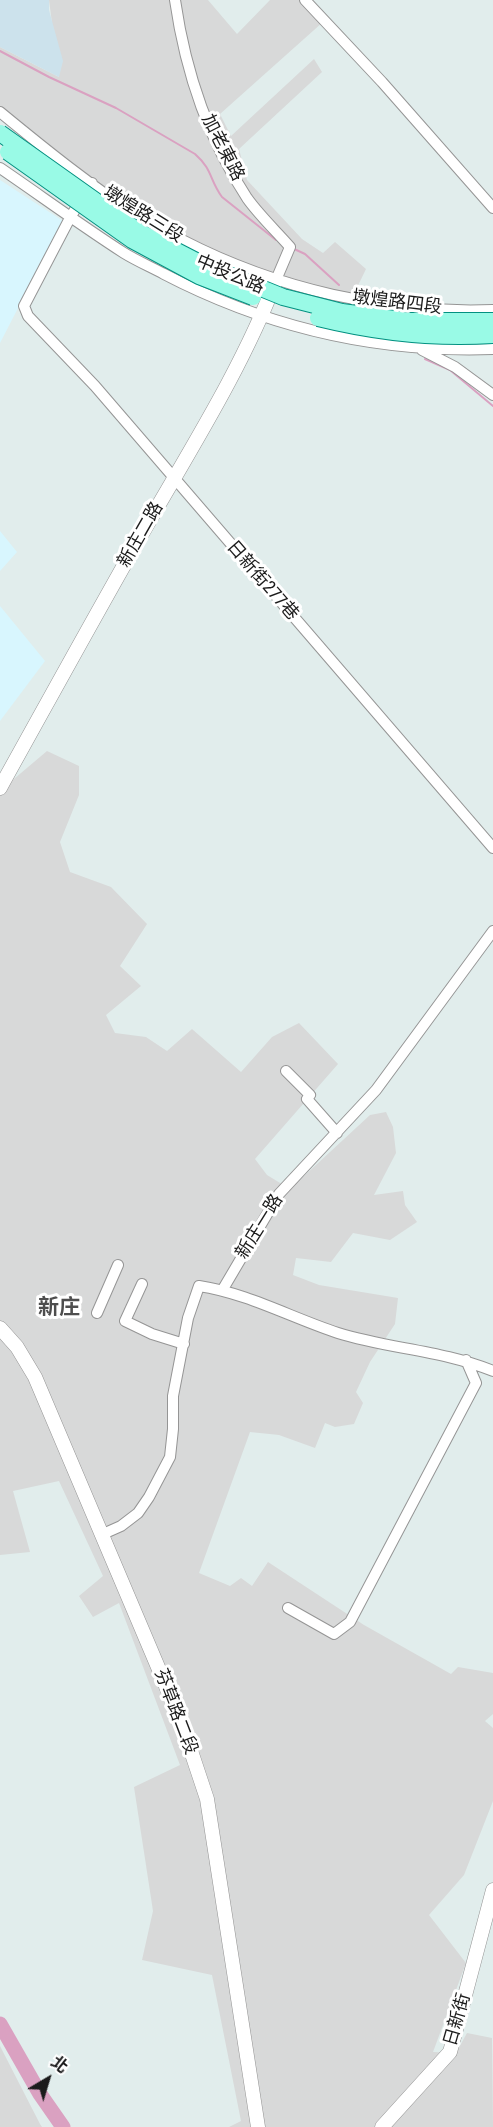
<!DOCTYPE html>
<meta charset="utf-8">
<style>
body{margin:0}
#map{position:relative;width:493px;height:2127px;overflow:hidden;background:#e1edec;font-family:"Roboto Condensed","Noto Sans TC",sans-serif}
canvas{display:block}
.north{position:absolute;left:18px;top:2049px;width:60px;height:60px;-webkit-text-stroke:4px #fff;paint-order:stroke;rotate:38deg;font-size:16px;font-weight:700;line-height:24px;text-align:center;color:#1b1b1b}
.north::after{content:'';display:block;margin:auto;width:21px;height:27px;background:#1b1b1b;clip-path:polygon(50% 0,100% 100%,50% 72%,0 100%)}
</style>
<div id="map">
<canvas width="493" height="2127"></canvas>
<div class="north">北</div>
</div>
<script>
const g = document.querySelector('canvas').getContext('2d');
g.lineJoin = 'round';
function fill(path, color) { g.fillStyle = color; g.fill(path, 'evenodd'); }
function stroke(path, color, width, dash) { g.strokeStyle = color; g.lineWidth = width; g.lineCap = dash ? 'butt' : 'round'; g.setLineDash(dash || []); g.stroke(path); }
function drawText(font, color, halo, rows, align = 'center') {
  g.font = font + ' "Roboto Condensed","Noto Sans TC",sans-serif'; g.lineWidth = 6; g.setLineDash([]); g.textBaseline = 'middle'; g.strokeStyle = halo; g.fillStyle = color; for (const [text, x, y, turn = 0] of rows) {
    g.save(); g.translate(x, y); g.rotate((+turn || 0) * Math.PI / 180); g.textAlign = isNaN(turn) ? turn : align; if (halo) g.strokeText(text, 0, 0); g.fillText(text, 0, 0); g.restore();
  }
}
fill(new Path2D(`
 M49,0H208L237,34L270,0H305L323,22L220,114L231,136L314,59L322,72L239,149L247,180L302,239L323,253L335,242L366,269L352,298L219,257L125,206L0,111V47L59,77Z
 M47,751L79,766V795L60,842L70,872L111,887L147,924L120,966L141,986L106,1015L115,1033L146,1037L167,1051L192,1029L241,1072L272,1037L299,1023L338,1064L255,1159L267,1175L290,1189L370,1115L386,1112L393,1127L396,1153L374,1195L403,1191L405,1205L417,1222L390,1240L353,1233L331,1262L296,1258L293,1275L319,1285L398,1298L395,1324L370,1362L356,1392L363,1403L354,1424L335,1427L325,1423L315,1448L279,1435L250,1432L199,1573L230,1586L241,1578L252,1586L268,1562L364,1625L451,1674L458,1667L493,1673V1714L485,1721L493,1728V1801L464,1875L429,1915L466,1963L433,2052L456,2053L467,2033L492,2038L493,2127H229L241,2121L212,1975L142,1960L153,1911L134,1787L180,1765L119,1603L93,1617L79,1596L103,1576L59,1481L13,1491L30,1552L0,1555V787L8,784Z
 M0,2046L40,2124L42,2127H0Z`), '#d8d9d9');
fill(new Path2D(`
 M0,180L63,221L0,343Z
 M0,531L17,552L0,571Z
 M0,606L45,661L0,721Z`), '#d8f6fe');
fill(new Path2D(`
 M0,0H49V10L63,61L59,77L0,47Z`), '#cce2ec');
stroke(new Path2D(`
 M0,51L49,77L116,108L195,154C213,170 209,179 222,197L276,240
 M292,248L305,254L339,285
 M425,359L450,370L493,406`), '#daa1c1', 2);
stroke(new Path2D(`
 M0,2024L40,2094L63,2127`), '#daa1c1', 15);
const minor = new Path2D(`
 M175,0C185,69 208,139 247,198C259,215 276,231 290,247L276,280
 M305,0L382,82L493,208
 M0,112C45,149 92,187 142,219C154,227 169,233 182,240C277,289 386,314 493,310
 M0,168C41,196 82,226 124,253C137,261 151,267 164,274C266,327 378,353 493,349
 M92,183L71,216L24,306L28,316L95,386L493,848
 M422,350L455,367L493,395
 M286,1071L310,1095L307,1099L337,1133
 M142,1284L125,1321L152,1334L184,1344
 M223,1289L279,1194L376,1090L493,931
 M97,1313L118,1265
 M103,1534L121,1526L138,1513L149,1497L170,1457L173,1429V1396L188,1318L199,1286C247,1293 292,1318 338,1333C389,1349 442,1350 493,1371
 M288,1608L334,1634L350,1622L476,1383L466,1360`);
const tertiary = new Path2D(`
 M0,788C49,700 97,612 147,525C193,445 243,366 276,280
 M0,1328L17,1347L35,1377L166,1686L184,1730L207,1799L258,2127
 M382,2127L450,2052L493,1890`);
stroke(minor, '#959595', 12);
stroke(tertiary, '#959595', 15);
stroke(minor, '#fff', 10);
stroke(tertiary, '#fff', 14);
const primaryBridge = new Path2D(`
 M0,133L138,231L202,264L283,297L342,312L409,321H493
 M8,152L132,240L199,276L253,297
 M318,318C375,332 434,339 493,335`);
stroke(primaryBridge, '#029181', 18, []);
stroke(primaryBridge, '#99fae6', 16);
drawText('18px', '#1b1b1b', '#fff', [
 ["加老東路",222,148,63],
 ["墩煌路三段",143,215,32],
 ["中投公路",230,275,23],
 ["墩煌路四段",397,303,7],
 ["新庄二路",141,535,-60],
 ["日新街277巷",262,581,49],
 ["新庄一路",260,1227,-58],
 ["芬草路二段",175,1712,69],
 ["日新街",458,2020,-74]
]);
drawText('bold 21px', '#4e4e4e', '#fff', [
 ["新庄",59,1309]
]);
</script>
